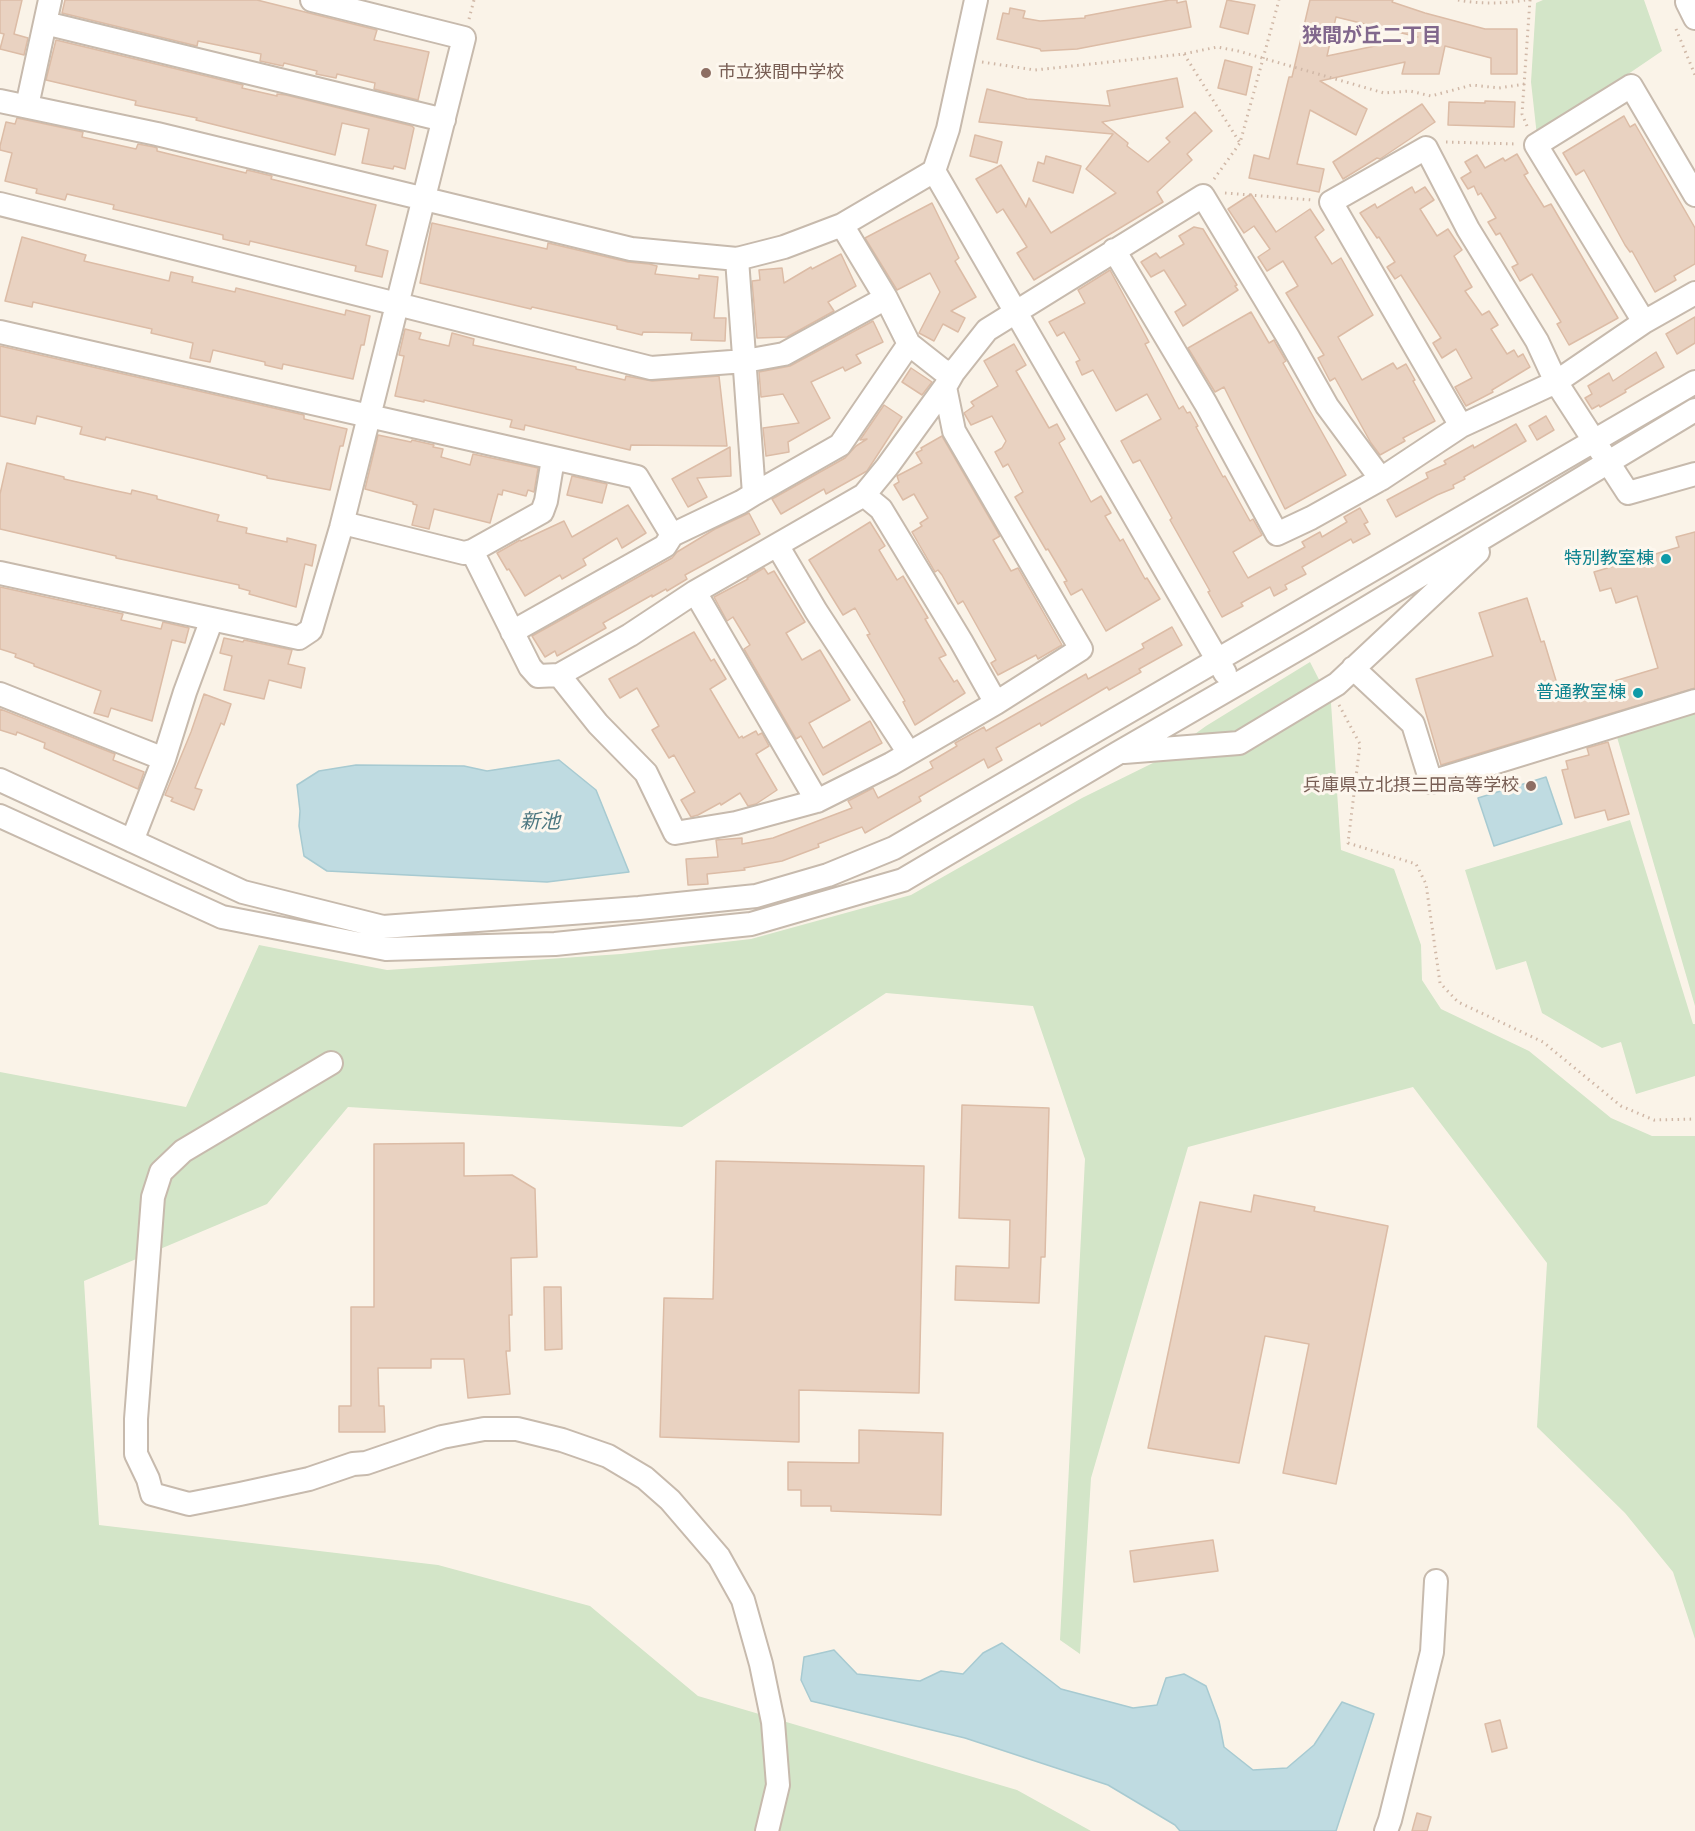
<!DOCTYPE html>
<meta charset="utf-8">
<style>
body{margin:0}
canvas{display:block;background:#faf3e8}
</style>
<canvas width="1695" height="1831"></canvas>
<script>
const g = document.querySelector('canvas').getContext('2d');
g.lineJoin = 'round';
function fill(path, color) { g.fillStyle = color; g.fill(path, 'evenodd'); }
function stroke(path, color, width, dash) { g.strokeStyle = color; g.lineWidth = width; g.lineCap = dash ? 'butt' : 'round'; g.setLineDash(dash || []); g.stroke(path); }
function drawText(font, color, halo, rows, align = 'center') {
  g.font = font + ' Montserrat,"Noto Sans JP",sans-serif'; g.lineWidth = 6; g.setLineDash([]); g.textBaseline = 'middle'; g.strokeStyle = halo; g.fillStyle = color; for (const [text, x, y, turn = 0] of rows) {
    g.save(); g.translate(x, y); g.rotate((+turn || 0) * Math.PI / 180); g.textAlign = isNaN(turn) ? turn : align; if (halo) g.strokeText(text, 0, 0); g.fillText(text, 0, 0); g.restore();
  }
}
fill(new Path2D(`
 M1543,0H1644L1662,51L1537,136L1531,82L1536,3Z
 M1310,662L1331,703L1341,850L1394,869L1421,945L1422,980L1441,1009L1529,1051L1611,1118L1652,1136H1695V1639L1673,1572L1625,1513L1537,1427L1547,1263L1413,1087L1188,1147L1091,1478L1080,1654L1060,1640L1085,1159L1033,1006L886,993L682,1127L348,1107L267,1204L84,1281L99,1525L438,1565L590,1606L698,1696L1017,1790L1091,1831H0V1072L186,1107L259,945L387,970L621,954L751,939L911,895L1082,798L1159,760L1206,726Z
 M1695,712V1006L1617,737Z
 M1630,820L1693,1024H1695V1076L1636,1094L1621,1042L1602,1048L1542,1013L1526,961L1496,970L1465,870Z`), '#d3e5c8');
const water = new Path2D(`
 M559,760L596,790L629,872L547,882L327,871L304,856L299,826L300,811L297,785L319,771L356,765L464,766L487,771Z
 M1546,777L1562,824L1494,846L1478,798Z
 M1002,1643L1061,1689L1133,1708L1157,1705L1166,1678L1184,1674L1206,1686L1219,1721L1224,1747L1253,1770L1287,1768L1314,1745L1342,1702L1374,1714L1336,1831H1180L1175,1825L1108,1785L965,1738L811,1701L801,1680L804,1657L834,1650L857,1674L920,1681L941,1671L963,1674L983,1653Z`);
fill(water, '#bfdbe1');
stroke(water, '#a7cad1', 1.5);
const building = new Path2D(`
 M0,0H22L14,34L28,38L24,55L0,49L4,34L0,33Z
 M65,0H257L377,30L374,40L429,52L418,100L374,89L375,83L337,74L336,78L316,74L317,71L284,63L283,66L260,61L261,54L198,41L197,46L62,13Z
 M1170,0H1177V3L1186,1L1191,27L1077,49L1041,51L1040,49L997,39L1003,13L1009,14L1010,8L1025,11L1023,18L1040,21L1085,18V16Z
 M1227,0L1255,5L1248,34L1220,27Z
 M1310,0H1393L1392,2L1425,13L1485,29H1517V74H1491V58L1445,46L1439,74H1402L1405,62L1320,81L1367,109L1356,135L1310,110L1297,164L1324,169L1319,192L1249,178L1254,155L1269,159L1289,77H1292ZM1336,17L1418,37L1327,56Z
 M56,40L243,85L242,88L277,96V94L286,95L412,126L414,128L405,169L394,166L393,169L362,163L369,129L342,123L335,155L196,120L197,118L135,105L136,101L46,80Z
 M1225,60L1252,67L1246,95L1218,88Z
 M1177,78L1183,107L1102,122L1128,143L1127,146L1148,162L1170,142L1166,138L1195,112L1212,131L1187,154L1192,160L1157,192L1163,202L1034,280L1017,253L1027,247L1003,209L997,213L976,179L1001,165L1026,207L1029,198L1051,233L1116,193L1086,169L1113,134L979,122L987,89L1027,99L1110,106L1107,91Z
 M1485,101L1515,102L1514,127L1448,125L1449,102L1485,103Z
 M1422,104L1435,122L1380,159L1377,158L1343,179L1333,162Z
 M1624,116L1630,127L1635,124L1695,228V264L1674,276L1676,280L1655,292L1632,251L1630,252L1625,245L1584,170L1576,175L1563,153Z
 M17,118L83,132L82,137L136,149L138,144L154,147L157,148V151L246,173L247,170L272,176L271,179L376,205L366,245L388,251L382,277L355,271L356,266L250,241L249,245L223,239V235L113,209L114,205L67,194L65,200L36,193L37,189L5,181L12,153L0,150V146L6,122L15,124Z
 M975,135L1002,142L997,163L970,156Z
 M1517,154L1528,173L1524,175L1544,207L1551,204L1618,318L1569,345L1557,324L1561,322L1532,274L1520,281L1512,267L1518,264L1500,233L1496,235L1488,222L1496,218L1481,193L1478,195L1474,186L1468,189L1461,178L1471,172L1465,162L1477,155L1485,168L1503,158L1505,161Z
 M1046,156L1081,166L1073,193L1033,181L1038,162L1044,164Z
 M1412,187L1415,193L1425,187L1434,200L1420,209L1437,236L1448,229L1462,250L1454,256L1472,287L1465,291L1482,315L1489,311L1498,325L1491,329L1507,354L1514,350L1518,357L1523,354L1530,367L1492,390L1493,392L1466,406L1455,387L1472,378L1456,349L1442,358L1433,343L1441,338L1401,275L1395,279L1387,267L1395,262L1379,237L1377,238L1360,213L1375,204L1377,208Z
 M1251,194L1276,232L1310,209L1324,230L1315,237L1332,264L1341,258L1373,315L1338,337L1362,380L1393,363L1397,369L1406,364L1415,380L1413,381L1435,421L1403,438L1405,441L1380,455L1371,443L1335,378L1330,381L1318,358L1324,355L1286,293L1298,286L1283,261L1267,271L1258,257L1270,249L1254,226L1244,233L1228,209Z
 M932,203L959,258L955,261L976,297L951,311L965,318L958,332L943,324L934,341L919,333L940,292L930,273L897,290L865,238Z
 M432,223L547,249L548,243L628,262L649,264L657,266L655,274L699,279V275L718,277L714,318H726L725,341L691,340L692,333L643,332L642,335L617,329V326L532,307L531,309L420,283Z
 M1194,227L1203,229L1237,285L1235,286L1238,290L1183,326L1175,312L1186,305L1166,273L1164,270L1151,277L1141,262L1156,253L1160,258L1184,244L1179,236Z
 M22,237L86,255L84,261L169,281L171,272L193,277L192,282L235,292L236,288L345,315L346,310L370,316L364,345H361L353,379L283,364L282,369L265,365V362L213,350L210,362L190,358L193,343L151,333L152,329L33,302L32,307L5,301Z
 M841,254L856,286L828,302L834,311L787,337L757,338L752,281L760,280L759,270L782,268L784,283L811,267L812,269Z
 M1110,270L1149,342L1145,344L1179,409L1183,406L1187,413L1190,412L1198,426L1196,427L1223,477L1225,476L1250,521L1253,519L1262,535L1233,552L1248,578L1305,547L1302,542L1320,532L1322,537L1347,522L1344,517L1360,508L1368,522L1364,524L1370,534L1353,543L1351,539L1302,567L1306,574L1285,585L1287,589L1274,596L1270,587L1241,603L1243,606L1222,617L1208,592L1210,591L1170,520L1172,518L1140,460L1133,463L1121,441L1161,419L1147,394L1116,411L1093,370L1082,375L1076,362L1080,360L1064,332L1057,336L1049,322L1085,303L1078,290Z
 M1251,312L1269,343L1274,340L1276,344L1286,361L1283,363L1346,475L1285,509L1224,387L1215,392L1188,348Z
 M1695,317V343L1677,354L1666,334Z
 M873,321L883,342L856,355L861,363L845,371L843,367L811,382L830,418L788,442L789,452L766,456L763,428L799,423L783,394L761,397L759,372L790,366Z
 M405,329L421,333L419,339L449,346L452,333L474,339L473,345L576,367V369L625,380L626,376L652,381L719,376L727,446L631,445L630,450L525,425L524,430L510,427L512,420L424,400V402L395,396L404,356L399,355Z
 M1014,344L1026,365L1016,371L1049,428L1057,424L1065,439L1059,443L1091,502L1101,496L1111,513L1105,516L1120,541L1123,539L1145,579L1147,578L1160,599L1106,631L1082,589L1071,595L1064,582L1067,581L1048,549L1046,550L1015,497L1023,492L1008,464L1003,467L995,452L1002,448L1006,441L992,416L971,425L964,413L974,406L971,402L998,386L984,361Z
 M0,346L304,415V419L347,429L343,446H340L330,490L267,478V476L106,437L105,440L80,434L82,427L37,416L35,424L0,416Z
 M1656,352L1664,367L1625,390L1626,392L1600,407L1599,405L1592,409L1585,398L1592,394L1588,386L1609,373L1613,381Z
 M911,368L932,382L922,395L902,382Z
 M884,405L902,417L867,471L826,494L824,489L781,514L772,499L845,458L856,446L867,439L860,440Z
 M1546,416L1554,430L1537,440L1529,426Z
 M1516,424L1526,441L1464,477L1465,479L1453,485L1454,488L1437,495L1396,517L1387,500L1428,478L1426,473L1446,464L1444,461L1473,445L1474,448Z
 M378,435L411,442L412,440L434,445L433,447L443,449L441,457L470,465L473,454L538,468L534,492L528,490L526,496L503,490L502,495L498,494L490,523L434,509L429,529L412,525L417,505L413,504V502L365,489Z
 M942,436L1000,536L993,540L1011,571L1018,568L1062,645L1038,659L1036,655L998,675L991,663L996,660L963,601L958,604L942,575L938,570L935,572L912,532L922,526L920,523L928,518L914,494L903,500L894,485L899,482L897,476L922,463L916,453L922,450L921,448Z
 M730,447L731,476L697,478L707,497L688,507L672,479Z
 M7,463L64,477V479L112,490L131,494L132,490L157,496V499L219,515L217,521L247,528L246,533L287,542V538L316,545L312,566L305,564L296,607L249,594L250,591L239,588V585L116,558V556L0,529V494Z
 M572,476L607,484L602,503L567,495Z
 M628,505L646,533L622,548L617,538L583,559L586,565L562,579L560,575L525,596L509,569L507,570L497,553L520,540L521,541L564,521L572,537Z
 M749,513L760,534L685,575L687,579L667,591L666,589L652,597V595L603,623L606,628L557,656L555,651L545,657L532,636L672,558L677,552L715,529Z
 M870,522L885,546L879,550L897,580L903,576L928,618L925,619L946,655L939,658L954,682L957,680L965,693L915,725L903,702L905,701L867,635L870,634L855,608L843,615L809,560Z
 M1695,532V688L1441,765L1416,679L1493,656L1479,613L1527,598L1541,642L1544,641L1561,697L1658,668L1637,596L1616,603L1611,588L1600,591L1594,572L1679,547L1676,537Z
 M764,568L768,574L774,571L805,622L786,633L802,660L820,650L850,700L809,723L823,748L870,721L882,743L823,775L801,736L796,739L744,649L750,645L733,617L727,621L714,597L748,579L747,578Z
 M0,587L123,614L121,620L161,629L163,622L189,628L185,643L172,640L152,721L111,708L108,717L94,713L101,691L34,666V664L15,657L16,654L0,649Z
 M1172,627L1182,645L1139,669L1141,672L1109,690L1107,687L1041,726L1040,723L996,748L1002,760L988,768L984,759L919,797L921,801L865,833L862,827L818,844L819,847L782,861L744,868L745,870L707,874L708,884L688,885L686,859L718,857L716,840L742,838V844L773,838L852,808L848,801L873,788L878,798L933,768L930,762L957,746L955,743L984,727L986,731L1086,674L1088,679L1144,648L1142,644Z
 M694,632L711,661L714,659L726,679L710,689L739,738L742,736L743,738L756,731L758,735L762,733L769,746L756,754L777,790L756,804L748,806L740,793L721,805L720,803L698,815L691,817L681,800L695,792L674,755L669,758L652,730L659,726L637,688L620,698L609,679Z
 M224,638L243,642L244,640L292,650L288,664L305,668L301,688L269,680L264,699L224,690L232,656L220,653Z
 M204,694L231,704L224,725L221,723L195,788L202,790L194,810L171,801L173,798L165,795L191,732Z
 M0,709L115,754L113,760L144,772L138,789L44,748L45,743L17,732L16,735L0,730Z
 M1608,742L1629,814L1608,820L1605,810L1575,818L1562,770L1568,769L1566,761L1589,755L1587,748Z
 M962,1105L1049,1108L1045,1257H1041L1039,1303L955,1300L956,1266L1009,1268L1010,1220L959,1218Z
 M464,1143V1176L512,1175L535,1189L537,1257L511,1258L512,1315H509L510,1351H506L510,1394L468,1398L464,1359H431V1368H378L379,1406H384L385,1432H339V1406H351V1307H374V1144Z
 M716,1161L924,1166L919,1393L799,1390V1442L660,1437L664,1298L713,1299Z
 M1254,1195L1315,1207L1314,1211L1388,1226L1336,1484L1283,1473L1309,1344L1265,1336L1239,1463L1148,1448L1200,1202L1251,1212Z
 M544,1287H561L562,1349L545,1350Z
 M859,1430L943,1433L941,1515L831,1511V1506H801V1490H788V1462L859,1463Z
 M1213,1540L1218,1571L1134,1582L1130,1551Z
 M1500,1720L1507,1748L1492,1752L1485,1724Z
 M1417,1813L1431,1817L1427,1831H1412Z`);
fill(building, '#e9d2c1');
stroke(building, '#dcbca6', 1.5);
const minor = new Path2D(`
 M1691,0L1687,2L1695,18
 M45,23L444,120
 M0,101L157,134L631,249L737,259L784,247L842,225L934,171L948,129L976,0
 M27,106L50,0
 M934,171L1225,673
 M1695,195L1631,86L1536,145L1644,322L1695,293
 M0,204L651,368L745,361L784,354L886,298
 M842,225L886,298L909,344L942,370L953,373
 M1114,250L1206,404L1277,534L1311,518L1381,479L1461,426L1556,382L1644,322
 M0,332L637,477L672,535L741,502L754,494L737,259
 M1461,426L1331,202L1426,148L1468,229L1537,341L1556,382L1628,493L1695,474
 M754,494L840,445L909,344
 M864,495L887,467L945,387
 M343,523L464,553L472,551L542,512L546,501L553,459
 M472,551L530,667L538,676L559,675
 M0,573L299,638L311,630L341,528L464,38L312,0
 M695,592L817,801L736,823L675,833L646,773L598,724L559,675L630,635Z
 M695,592L777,545
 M512,632L665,546L672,535
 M1353,668L1413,724L1431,782L1695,701
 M0,694L164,759L132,841
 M1124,752L1239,743L1337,684L1478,552
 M907,754L903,744L816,611L777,545L864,495L881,509L961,641L996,703
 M164,759L185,692L212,619
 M0,780L243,892L383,927L639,908L756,896L828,875L894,848L1695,382
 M817,801L891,764L996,703L1081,649L954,431L945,387L953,373L987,330L1203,196L1288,337L1327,406L1381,479
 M0,816L222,917L386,949L555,944L751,924L903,880L1118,753L1310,642L1695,410
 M331,1063L183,1151L161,1172L153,1197L136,1419V1454L148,1479L152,1494L189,1504L240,1494L309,1479L353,1464L366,1463L442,1437L484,1429H517L562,1440L608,1456L645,1478L670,1500L719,1557L743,1600L761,1664L773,1722L778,1785L767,1831
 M1386,1831L1390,1820L1432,1652L1436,1581`);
stroke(minor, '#c7baad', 26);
stroke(new Path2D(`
 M1458,0C1479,4 1504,4 1525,0
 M469,19L474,0
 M1676,29L1695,75
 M1184,54L1240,143
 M982,62L1035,70L1184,54L1217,47L1238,51L1384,93L1410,91L1431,96L1472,85L1499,88L1525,84
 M1527,126L1522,114L1530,0
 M1446,142L1517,144
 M1214,179L1240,143L1279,0
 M1225,193L1312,200
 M1339,705L1360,744L1348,843L1416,864L1426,884L1440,983L1458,1002L1543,1042L1621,1106L1654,1120L1695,1119`), '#d0b8a7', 3, [1.5, 4.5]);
stroke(minor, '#fff', 22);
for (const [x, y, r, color] of [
 [706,73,6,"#8d6e63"],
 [1666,559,6,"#0f9aa8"],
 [1638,693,6,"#0f9aa8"],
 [1531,786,6,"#8d6e63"]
]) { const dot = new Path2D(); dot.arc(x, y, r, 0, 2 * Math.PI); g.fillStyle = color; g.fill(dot); stroke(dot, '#fdf7ee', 2); }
drawText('18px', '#785e54', '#fdf7ee', [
 ["市立狭間中学校",718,73],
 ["兵庫県立北摂三田高等学校",1519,786,"right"]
], 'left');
drawText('18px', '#0d838f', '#fdf7ee', [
 ["特別教室棟",1654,559],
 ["普通教室棟",1626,693]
], 'right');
drawText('bold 20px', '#81678c', '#fdf7ee', [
 ["狭間が丘二丁目",1372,36]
]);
drawText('italic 20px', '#4c7780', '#fdf7ee', [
 ["新池",540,822]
]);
</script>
